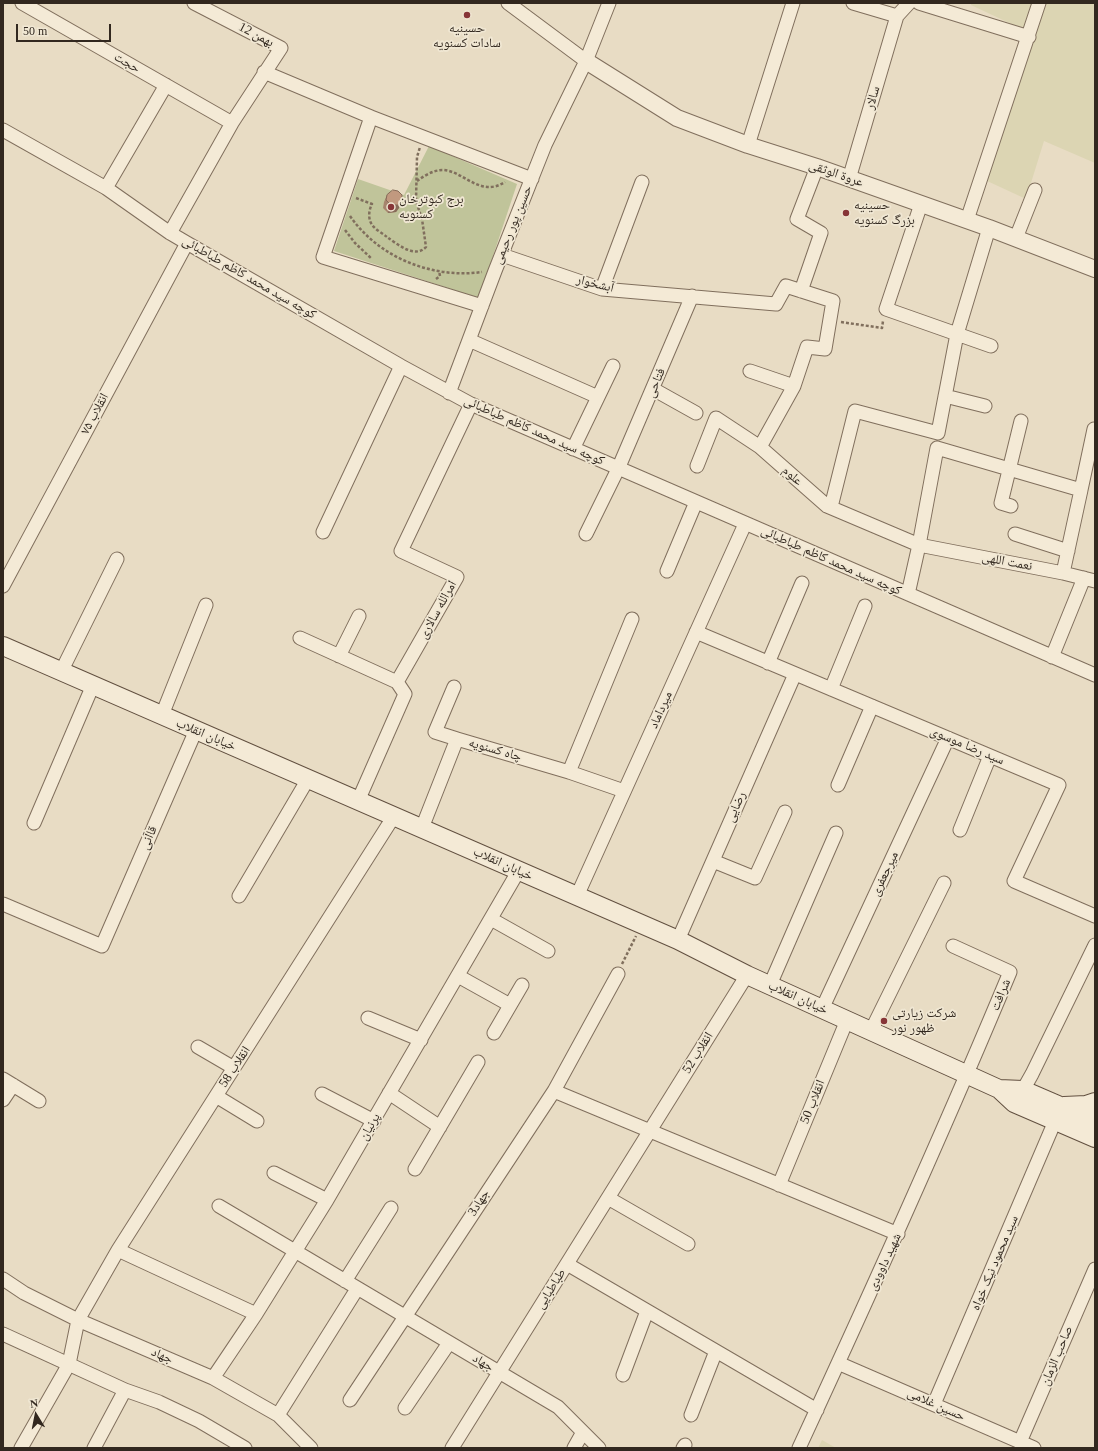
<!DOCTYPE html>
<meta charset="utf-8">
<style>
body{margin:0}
#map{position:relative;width:1098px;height:1451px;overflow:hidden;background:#e8dcc4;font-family:"Times New Roman",serif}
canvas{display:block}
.frame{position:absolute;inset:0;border:4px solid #32281f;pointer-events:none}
.north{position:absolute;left:16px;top:1395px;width:40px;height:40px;-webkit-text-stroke:3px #f0e7d3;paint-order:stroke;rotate:350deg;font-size:11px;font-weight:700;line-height:16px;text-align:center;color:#32281f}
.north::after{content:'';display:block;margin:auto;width:14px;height:18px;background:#32281f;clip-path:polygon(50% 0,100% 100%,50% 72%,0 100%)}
.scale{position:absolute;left:16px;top:24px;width:95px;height:18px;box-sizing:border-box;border:2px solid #32281f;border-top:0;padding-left:5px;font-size:12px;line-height:14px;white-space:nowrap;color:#32281f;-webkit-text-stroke:3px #f0e7d3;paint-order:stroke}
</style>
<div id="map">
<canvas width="1098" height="1451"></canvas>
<div class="frame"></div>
<div class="north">N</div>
<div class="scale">50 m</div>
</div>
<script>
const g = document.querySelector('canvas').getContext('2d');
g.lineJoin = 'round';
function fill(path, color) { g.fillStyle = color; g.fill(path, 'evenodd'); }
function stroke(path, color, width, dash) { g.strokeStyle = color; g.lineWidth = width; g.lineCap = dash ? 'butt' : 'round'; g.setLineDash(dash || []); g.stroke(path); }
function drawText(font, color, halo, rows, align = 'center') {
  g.font = font + ' "Times New Roman","Noto Naskh Arabic",serif'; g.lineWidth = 3.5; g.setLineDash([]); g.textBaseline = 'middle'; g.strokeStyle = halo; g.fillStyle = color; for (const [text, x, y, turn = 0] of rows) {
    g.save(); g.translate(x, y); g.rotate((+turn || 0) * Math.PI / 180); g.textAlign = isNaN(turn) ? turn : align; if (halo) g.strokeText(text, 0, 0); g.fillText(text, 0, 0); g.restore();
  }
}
fill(new Path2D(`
 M971,3H1095V163L1044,141L1026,199L985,180L1035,35L971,5Z
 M822,1440L836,1448H818Z`), '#dcd5b3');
fill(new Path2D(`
 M429,146L517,184L479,298L334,251L358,179L404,195Z`), '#c0c49a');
const minor = new Path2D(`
 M22,3L232,123
 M508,3L586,61
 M853,3L897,16
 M919,3L1029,37
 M264,72L371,117
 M3,130L106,188L170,233L187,243L401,366L471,404L1095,675
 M748,145L793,3
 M849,179L897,16L909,3
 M106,188L166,85
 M921,204L886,309L991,346
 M967,220L1039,3
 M170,233L232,123L281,48L194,3
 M1016,238L1035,190
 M502,255L602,289L776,304L786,286L833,301L825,349L807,347L794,386L760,447
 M602,289L642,182
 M801,291L821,233L797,219L817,167
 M482,306L323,257L371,117L532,179
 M469,340L598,397
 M750,371L794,386
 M653,389L696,413
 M449,393L495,271L545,145L586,61L609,3
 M945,396L985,406
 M573,449L613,366
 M697,466L716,418L760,447L827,506L919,545L1063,573L1095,581
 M1081,490L1094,429
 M1011,506L1001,503L1021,421
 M831,507L855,411L938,433L957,334L989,228
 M323,532L401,366
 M586,534L618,469L692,296
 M1015,534L1068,551
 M667,571L696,502
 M3,586L187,243
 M908,594L919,545L937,448L1081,490L1063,573
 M696,632L1059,785L1014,881L1095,916
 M300,638L397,682
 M339,656L359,616
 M1052,657L1084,578
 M768,663L802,583
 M61,672L117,559
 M454,687L435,732L457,739
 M831,689L865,606
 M162,715L206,605
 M569,772L632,619
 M838,785L872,706
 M358,801L405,694L397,682L457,577L401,551L471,404
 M34,823L93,685
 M422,828L457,739L569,772L624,791
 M960,830L990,756
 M713,861L755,878L785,812
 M239,896L308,779
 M577,896L745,524
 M3,904L102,946L196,730
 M491,919L548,951
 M678,940L795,674
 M458,976L510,1005
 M770,985L836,833
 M822,1009L948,738
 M368,1018L421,1040
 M871,1031L944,883
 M494,1033L522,985
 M198,1047L234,1068
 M3,1079L39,1101
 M1023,1090L1032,1074L1095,945
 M554,1091L898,1234
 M389,1093L440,1127
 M322,1094L374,1121
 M216,1096L257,1121
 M3,1100L13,1085
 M415,1169L478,1062
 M274,1173L327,1200
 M779,1185L847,1020
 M608,1198L688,1244
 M219,1206L558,1407L599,1448
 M118,1250L256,1314
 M567,1264L817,1410
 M3,1279L24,1293L78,1320L213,1378L278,1415L311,1448
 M345,1281L391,1208
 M3,1334L125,1390L159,1402L199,1421L245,1448
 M838,1363L1034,1448
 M623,1375L647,1311
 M213,1378L256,1314L327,1200L519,870
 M350,1400L554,1091L618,974
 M934,1404L1055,1121
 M405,1408L449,1343
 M278,1415L357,1289
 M691,1415L716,1351
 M1020,1442L1095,1269
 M21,1448L69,1364L78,1320L118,1250L394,816
 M94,1448L125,1390
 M452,1448L747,975
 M574,1448L583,1432
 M683,1448L685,1445
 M799,1448C872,1290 943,1133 1010,972L953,946`);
const tertiary = new Path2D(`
 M586,61L677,118L748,145L817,167L989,228L1095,269`);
const secondary = new Path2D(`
 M3,646L678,940L747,975L999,1089L1014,1103L1095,1138
 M999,1089L1023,1090L1095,1121
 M1064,1106L1086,1105L1095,1102`);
stroke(minor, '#806f5d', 15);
stroke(tertiary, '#806f5d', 18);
stroke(secondary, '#625040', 20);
stroke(new Path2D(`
 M417,181C424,176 433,170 443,170C464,171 480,198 505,182
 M356,198L372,204C369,210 368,217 371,223C374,229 382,233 387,237C397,244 415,259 426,247L422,219L416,201L417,157L420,147
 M350,216C379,258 433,279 482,272
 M345,230L355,243L372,259
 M436,279L440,276L439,271
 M841,322L882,328L883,321
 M622,964L636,936`), '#806f5d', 2.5, [3, 2]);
stroke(minor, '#f4ead6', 13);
stroke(tertiary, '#f4ead6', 16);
stroke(secondary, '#f4ead6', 18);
fill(new Path2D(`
 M387,195L399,208L396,212L388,213L383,208L384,202Z`), '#a6846d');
fill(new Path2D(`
 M402,200L399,208L396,212L388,213L391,205Z`), '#876b59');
const building = new Path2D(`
 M393,190L398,191L402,195V200L399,205H391L386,200L387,195Z`);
fill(building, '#c1997f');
stroke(building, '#876b59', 1);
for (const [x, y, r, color] of [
 [467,15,4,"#873537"],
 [391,207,4,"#873537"],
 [846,213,4,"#873537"],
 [884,1021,4,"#873537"]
]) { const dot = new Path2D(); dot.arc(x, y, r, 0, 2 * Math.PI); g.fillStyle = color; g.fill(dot); stroke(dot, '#f0e7d3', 1.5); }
drawText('13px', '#32281f', '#f0e7d3', [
 ["حسینیه",467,29,"center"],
 ["سادات کسنویه",467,44,"center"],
 ["برج کبوترخان",399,200],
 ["کسنویه",399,215],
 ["حسینیه",854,206],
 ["بزرگ کسنویه",854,221],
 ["شرکت زیارتی",892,1014],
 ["ظهور نور",892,1029]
], 'left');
drawText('13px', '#32281f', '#f0e7d3', [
 ["12 بهمن",256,35,28],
 ["حجت",127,63,30],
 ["سالار",873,98,-74],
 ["عروة الوثقی",836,174,19],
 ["حسین پور رحیمی",513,225,-68],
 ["کوچه سید محمد کاظم طباطبائی",249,278,30],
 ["آبشخوار",595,284,14],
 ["فتاحی",656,383,-67],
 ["انقلاب ۷۵",95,414,-62],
 ["کوچه سید محمد کاظم طباطبائی",534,431,24],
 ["علوم",792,476,41],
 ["کوچه سید محمد کاظم طباطبائی",831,561,24],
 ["نعمت اللهی",1007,562,11],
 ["امرالله سالاری",438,610,-61],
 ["میرداماد",661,710,-66],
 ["خیابان انقلاب",206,735,23],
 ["سید رضا موسوی",967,746,23],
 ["چاه کسنویه",495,750,16],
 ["رضایی",736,807,-66],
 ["قاآنی",149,838,-66],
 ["خیابان انقلاب",503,864,24],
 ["میرجعفری",885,874,-65],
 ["شرافت",1001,995,-68],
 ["خیابان انقلاب",798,998,24],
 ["انقلاب 52",698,1053,-58],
 ["انقلاب 58",235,1067,-57],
 ["انقلاب 50",813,1102,-68],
 ["پرنیان",370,1127,-60],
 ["جهاد3",479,1203,-57],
 ["شهید داوودی",885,1262,-65],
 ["سید محمود نیک خواه",995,1263,-67],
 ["طباطبایی",551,1289,-58],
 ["جهاد",162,1356,23],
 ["صاحب الزمان",1057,1356,-67],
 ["جهاد",483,1363,31],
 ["حسین غلامی",936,1405,24]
]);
</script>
